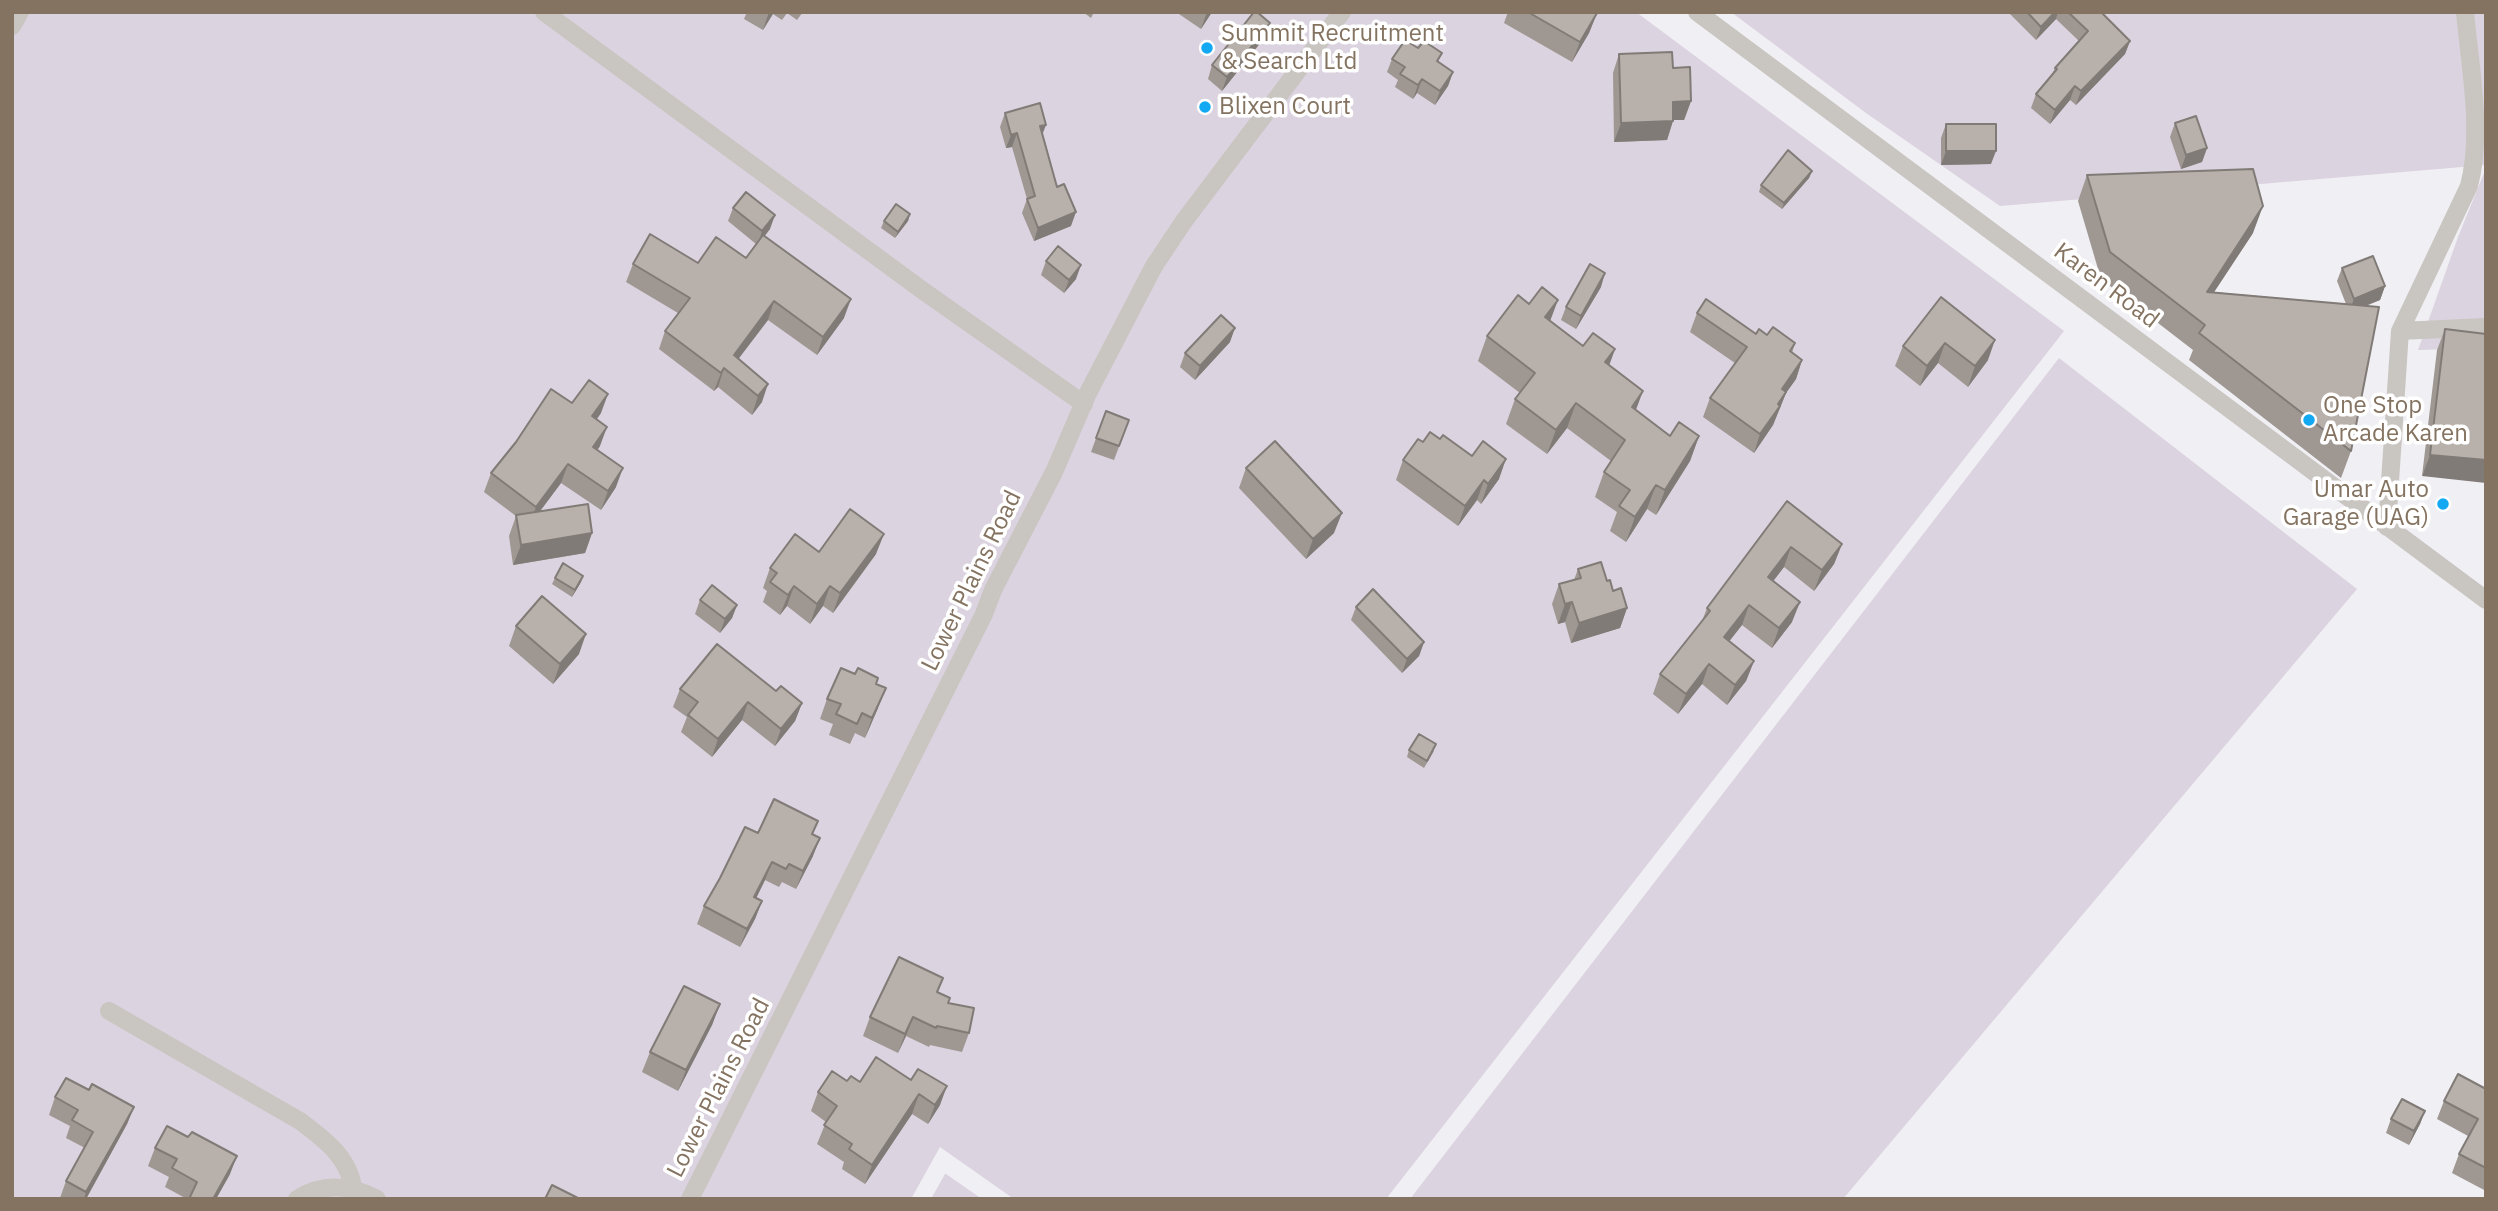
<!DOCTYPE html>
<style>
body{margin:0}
#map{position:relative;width:2498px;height:1211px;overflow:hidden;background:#f0eff4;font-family:"IBM Plex Sans",sans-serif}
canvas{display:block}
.frame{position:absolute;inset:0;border:14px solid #847360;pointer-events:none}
</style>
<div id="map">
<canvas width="2498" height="1211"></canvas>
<div class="frame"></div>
</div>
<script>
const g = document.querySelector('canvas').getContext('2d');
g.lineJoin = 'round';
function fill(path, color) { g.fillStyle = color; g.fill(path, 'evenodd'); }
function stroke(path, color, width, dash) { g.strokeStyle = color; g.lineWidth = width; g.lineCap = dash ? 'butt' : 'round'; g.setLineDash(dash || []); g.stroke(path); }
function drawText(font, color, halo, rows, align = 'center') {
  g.font = font + ' "IBM Plex Sans",sans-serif'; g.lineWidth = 7; g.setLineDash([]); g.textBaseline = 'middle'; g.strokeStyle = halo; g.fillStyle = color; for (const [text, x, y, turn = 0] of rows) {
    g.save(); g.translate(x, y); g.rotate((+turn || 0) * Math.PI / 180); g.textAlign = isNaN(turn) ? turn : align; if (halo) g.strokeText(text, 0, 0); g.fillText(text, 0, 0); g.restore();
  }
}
fill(new Path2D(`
 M12,12H1636L2064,331L1386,1199H1014L940,1147L911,1199H12Z
 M1731,12H2486V165L2000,206L1866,113Z
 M2486,168V348L2418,350L2458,237Z
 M2059,358L2357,589L1843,1199H1410Z
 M945,1174H946L982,1199H931Z`), '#dbd3df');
stroke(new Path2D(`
 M544,12L922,290L1084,404
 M1697,12L2486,600
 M12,26L20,12
 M2400,331L2486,327
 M2387,527L2400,331L2469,186C2483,133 2470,67 2465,12
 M109,1011L300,1121C324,1139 349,1157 353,1188
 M297,1199C324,1182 350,1185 377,1199
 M690,1199L984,614L993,590L1054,472L1088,393L1154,266L1184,221L1342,12`), '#c9c5c1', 18);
fill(new Path2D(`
 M747,12H803L797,20L787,13L782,20L773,14L763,30L744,19Z
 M1083,12H1094L1091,18Z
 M1176,12H1212L1201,29Z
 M1508,12H1595L1597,13L1589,33L1572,62L1504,23Z
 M2008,12H2101L2130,41L2125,54L2076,105L2070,100L2050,124L2031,108L2036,94L2052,75L2055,68L2079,41L2056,19L2036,40Z
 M1265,37L1222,91L1208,79L1212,65Z
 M1418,48L1442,53L1438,62L1453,72L1448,86L1435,105L1417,93L1413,99L1395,87L1398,80L1387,72L1392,59Z
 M1619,54L1691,101L1684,120H1673L1667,140L1614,142L1613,73Z
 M1005,113L1043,134L1057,187L1071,226L1034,241L1022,213L1027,199L1012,147L1006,148L1000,127Z
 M2175,123L2207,148L2202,162L2181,169L2170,137Z
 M1946,124L1991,164L1941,165V138Z
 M1812,171L1809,178L1782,209L1759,192L1761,185Z
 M2087,175L2253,233L2214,292L2346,304L2337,281L2342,268L2385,286L2380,300L2366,306L2351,451L2341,478L2189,360L2193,350L2101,279L2078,201Z
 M733,208L770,229L764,236L844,318L817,355L768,320L738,359L762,402L752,415L718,387L714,391L659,349L665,331L678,313L626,282L633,264L698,263L746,258L756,244L728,221Z
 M910,214L908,221L895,238L881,228L884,221Z
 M1046,261L1076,279L1064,293L1041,275Z
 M1601,287L1576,329L1561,320L1566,307Z
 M1941,297L1988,360L1968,387L1938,363L1920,386L1895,366L1903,346Z
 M1697,313L1756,334L1767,335L1795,343L1792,353L1802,360L1796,379L1786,393L1773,425L1754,453L1703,417L1710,398L1735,363L1690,332Z
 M1550,321L1583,346L1615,349L1609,365L1636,410L1670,436H1699L1690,461L1656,515L1647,509L1626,542L1610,531L1617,512L1595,497L1604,472L1611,461L1567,428L1547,454L1506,424L1515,399L1520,393L1478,361L1487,336Z
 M2445,329L2486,334L2422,476L2437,350Z
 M1230,342L1195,380L1180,367L1185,353Z
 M572,403L601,413L596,420L600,446L597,450L616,487L601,510L561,483L540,511L592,533L585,553L513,565L509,536L516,516L484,492L491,473Z
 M1106,411L1129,420L1114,460L1091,452Z
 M1423,442L1499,479L1481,504L1477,500L1458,526L1396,480L1403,460Z
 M1246,468L1334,533L1306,559L1239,488Z
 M1787,501L1842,544L1834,564L1814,591L1784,567L1773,581L1792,622L1772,648L1742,625L1729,641L1754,661L1746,681L1727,705L1702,684L1678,714L1653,694L1660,674L1702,621L1707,608Z
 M819,552L876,554L833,613L823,606L810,624L787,606L780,615L763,602L767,591L763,588L770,568Z
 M1578,569L1613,591L1627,608L1620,628L1571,643L1565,622L1558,624L1552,604L1559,584L1574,580Z
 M555,578L581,582L572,597L552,584Z
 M700,600L737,605L732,618L720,633L695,614Z
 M1356,607L1424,642L1419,656L1402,673L1351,620Z
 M516,626L579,654L553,684L509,646Z
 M876,684L878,708L865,738L855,733L850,744L829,735L833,724L820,719L827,699Z
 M680,689L776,691L802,703L795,721L775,746L742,720L712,757L681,732L687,717L673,707Z
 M1409,750L1434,751L1424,768L1407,757Z
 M758,833L813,834V856L796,889L782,882L779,887L765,880L756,898L762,901L755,919L740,947L697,924L704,906Z
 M938,993L948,1003L969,1033L962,1052L930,1045L929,1047L906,1036L898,1053L863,1036L870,1017Z
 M720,1004L712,1025L678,1091L642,1072L650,1052Z
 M876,1057L940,1105L928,1124L912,1114L865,1184L842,1169L844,1162L817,1144L826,1122L811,1111L818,1092L847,1081L860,1082Z
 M2486,1089V1191L2452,1173L2459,1154L2468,1136L2437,1119L2444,1101Z
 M89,1090L134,1107L127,1124L86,1199H61L60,1198L66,1181L85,1148L66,1138L70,1126L49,1115L55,1097Z
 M2425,1111L2420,1124L2409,1145L2386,1133L2391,1119Z
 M155,1148L230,1174L216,1199H187L165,1187L169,1177L148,1166Z`), '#9e9792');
fill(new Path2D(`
 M769,12H774L763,30Z
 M1207,12H1212L1201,29Z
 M2055,12H2058L2056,19L2036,40L2041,27Z
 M1597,13L1589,33L1572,62L1580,42Z
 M1270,23L1265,37L1222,91L1227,77Z
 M2130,41L2125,54L2076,105L2081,91Z
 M1453,72L1448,86L1435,105L1440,91Z
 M1422,79L1417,93L1413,99L1418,85Z
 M2075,86L2070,100L2050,124L2055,110Z
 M1691,101L1684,120H1666L1673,102Z
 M1673,121L1667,140L1614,142L1621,123Z
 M1046,125L1041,138L1040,126Z
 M1017,133L1012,147L1006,148L1011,135Z
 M2207,148L2202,162L2181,169L2186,155Z
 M1946,151H1996L1991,164L1941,165Z
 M1812,171L1809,178L1782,209L1784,203Z
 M2263,206L2253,233L2197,318L2207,292Z
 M1076,212L1071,226L1034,241L1038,228Z
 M910,214L908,221L895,238L898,232Z
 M775,215L770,229L758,245L762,231Z
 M1081,265L1076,279L1064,293L1069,280Z
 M1605,273L1601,287L1576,329L1581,316Z
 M2385,286L2380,300L2349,312L2354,299Z
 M851,299L844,318L817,355L823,337Z
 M1558,300L1549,324L1545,317Z
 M774,301L768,320L727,374L734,355Z
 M1235,328L1230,342L1195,380L1200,366Z
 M1995,340L1988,360L1968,387L1975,366Z
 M1945,343L1938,363L1920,386L1927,366Z
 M1615,349L1606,374L1605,362Z
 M1802,360L1796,379L1786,393L1773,425L1754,453L1760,434L1782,389Z
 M724,368L718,387L714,391L721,373Z
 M768,384L762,402L752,415L758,396Z
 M1643,391L1634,415L1632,407Z
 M608,394L601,413L585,436L592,416Z
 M1576,403L1567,428L1547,454L1556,430Z
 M607,427L600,446L586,467L593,447Z
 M1699,436L1690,461L1656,515L1665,490Z
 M2430,455L2486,460V483L2422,476Z
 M1506,459L1499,479L1481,504L1488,484Z
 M568,464L561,483L529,526L536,507Z
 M623,468L616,487L601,510L608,491Z
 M1484,480L1477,500L1458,526L1465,506Z
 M1656,485L1647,509L1626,542L1635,517Z
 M1342,513L1334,533L1306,559L1313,539Z
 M592,533L585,553L513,565L521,545Z
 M884,534L876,554L833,613L840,593Z
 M1842,544L1834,564L1814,591L1822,570Z
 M1791,547L1784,567L1761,597L1768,577Z
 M583,576L581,582L572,597L575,590Z
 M794,586L787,606L780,615L788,595Z
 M830,586L823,606L810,624L817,604Z
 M1572,602L1565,622L1558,624L1565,604Z
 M1800,602L1792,622L1772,648L1779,628Z
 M737,605L732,618L720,633L725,619Z
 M1749,605L1742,625L1717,657L1724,637Z
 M1627,608L1620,628L1571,643L1579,623Z
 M586,634L579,654L553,684L560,664Z
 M1424,642L1419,656L1402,673L1407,659Z
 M1754,661L1746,681L1727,705L1735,685Z
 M1709,664L1702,684L1678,714L1686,694Z
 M886,688L878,708L865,738L872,718Z
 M748,702L742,720L712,757L718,739Z
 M802,703L795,721L775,746L781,729Z
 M820,838L813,856L796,889L803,871Z
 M772,862L765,880L748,915L754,897Z
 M762,901L755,919L740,947L747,929Z
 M720,1004L712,1025L678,1091L686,1070Z
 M913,1017L906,1036L898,1053L905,1034Z
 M947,1086L940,1105L928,1124L935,1105Z
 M919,1094L912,1114L865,1184L872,1165Z
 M134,1107L127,1124L86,1199H84L86,1192Z
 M2425,1111L2420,1124L2409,1145L2414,1131Z
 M237,1156L230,1174L216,1199H213Z`), '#817b77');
const building = new Path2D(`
 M1254,12H1257L1270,23L1227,77L1212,65Z
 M1528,12H1595L1597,13L1580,42Z
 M2027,12H2055L2041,27Z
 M2068,12H2101L2130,41L2081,91L2075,86L2055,110L2036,94L2057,69L2055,68L2088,31Z
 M1405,40L1418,48L1424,41L1442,53L1437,61L1453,72L1440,91L1422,79L1418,85L1400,74L1405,67L1392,59Z
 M1672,52L1673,68L1690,67L1691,101L1673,102V121L1621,123L1619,54Z
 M1040,103L1046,125L1040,126L1057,187L1064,184L1076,212L1038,228L1027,199L1035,196L1017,133L1011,135L1005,113Z
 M2196,116L2207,148L2186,155L2175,123Z
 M1946,124H1996V151H1946Z
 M1788,150L1812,171L1784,203L1761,185Z
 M2253,169L2263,206L2207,292L2379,307L2351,451L2199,333L2205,325L2110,252L2087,175Z
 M746,192L775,215L762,231L733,208Z
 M896,204L910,214L898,232L884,221Z
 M650,234L698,263L716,237L746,258L763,235L851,299L823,337L774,301L734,355L768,384L758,396L724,368L721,373L665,331L690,298L633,264Z
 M1058,246L1081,265L1069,280L1046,261Z
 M2373,256L2385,286L2354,299L2342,268Z
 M1590,264L1605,273L1581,316L1566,307Z
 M1542,287L1558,300L1545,317L1583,346L1593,333L1615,349L1605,362L1643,391L1632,407L1670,436L1679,422L1699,436L1665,490L1656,485L1635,517L1619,506L1630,490L1604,472L1625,440L1576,403L1556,430L1515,399L1535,373L1487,336L1518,295L1529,304Z
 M1941,297L1995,340L1975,366L1945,343L1927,366L1903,346Z
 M1706,299L1756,334L1759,329L1767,335L1773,327L1795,343L1790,351L1802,360L1782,389L1786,392L1778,404L1780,406L1760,434L1710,398L1747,347L1697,313Z
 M1221,315L1235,328L1200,366L1185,353Z
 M2445,329L2486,334V460L2430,455Z
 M589,380L608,394L592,416L607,427L593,447L623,468L608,491L568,464L536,507L491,473L516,442L551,389L572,403Z
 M1106,411L1129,420L1119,446L1096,438Z
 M1430,432L1440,439L1443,435L1472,456L1483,441L1506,459L1488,484L1484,480L1465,506L1403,460L1418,439L1423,442Z
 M1275,441L1342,513L1313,539L1246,468Z
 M1787,501L1842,544L1822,570L1791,547L1768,577L1800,602L1779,628L1749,605L1724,637L1754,661L1735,685L1709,664L1686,694L1660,674L1710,611L1707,608Z
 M588,504L592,533L521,545L516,515Z
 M850,509L884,534L840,593L830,586L817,604L794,586L788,595L770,582L777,573L770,568L795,534L819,552Z
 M1601,562L1607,581L1610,580L1613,591L1621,588L1627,608L1579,623L1572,602L1565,604L1559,584L1581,578L1578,569Z
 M563,563L583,576L575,590L555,578Z
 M712,585L737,605L725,619L700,600Z
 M1373,589L1424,642L1407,659L1356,607Z
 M542,596L586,634L560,664L516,626Z
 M717,644L776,691L781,686L802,703L781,729L748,702L718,739L688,715L698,702L680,689Z
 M841,668L855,674L858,668L878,678L876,684L886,688L872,718L862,713L857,724L836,714L841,704L827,699Z
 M1419,734L1436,744L1427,761L1409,750Z
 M774,799L818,821L812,834L820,838L803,871L789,864L786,869L772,862L754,897L762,901L747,929L704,906L720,878L745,827L758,833Z
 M899,957L943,978L937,992L950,998L948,1003L974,1008L969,1033L937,1026L936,1028L913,1017L905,1034L870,1017Z
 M684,986L720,1004L686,1070L650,1052Z
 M876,1057L911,1080L918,1069L947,1086L935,1105L919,1094L872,1165L849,1149L852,1144L824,1125L837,1106L818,1092L832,1071L847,1081L851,1076L860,1082Z
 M2458,1074L2486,1089V1168L2459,1154L2478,1119L2444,1101Z
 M66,1078L89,1090L92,1084L134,1107L86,1192L66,1181L93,1132L72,1120L78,1110L55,1097Z
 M2402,1099L2425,1111L2414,1131L2391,1119Z
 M167,1126L188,1137L192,1132L237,1156L213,1199H189L197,1182L172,1168L177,1159L155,1148Z
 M552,1185L580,1199H545Z`);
fill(building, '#b8b0aa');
stroke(building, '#817b77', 2);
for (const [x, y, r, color] of [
 [1207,48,7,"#12a9f2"],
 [1205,107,7,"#12a9f2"],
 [2309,420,7,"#12a9f2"],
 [2443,504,7,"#12a9f2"]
]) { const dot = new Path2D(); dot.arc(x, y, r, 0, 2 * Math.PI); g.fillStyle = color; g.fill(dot); stroke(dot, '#fff', 2.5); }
drawText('24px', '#847360', '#fff', [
 ["Summit Recruitment",1221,34],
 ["& Search Ltd",1221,62],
 ["Blixen Court",1219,107],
 ["One Stop",2323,406],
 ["Arcade Karen",2323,434],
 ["Umar Auto",2429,490,"right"],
 ["Garage (UAG)",2429,518,"right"]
], 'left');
drawText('24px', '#847360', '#fff', [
 ["Karen Road",2106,286,37],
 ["Lower Plains Road",972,581,-64],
 ["Lower Plains Road",719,1088,-63]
]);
</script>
